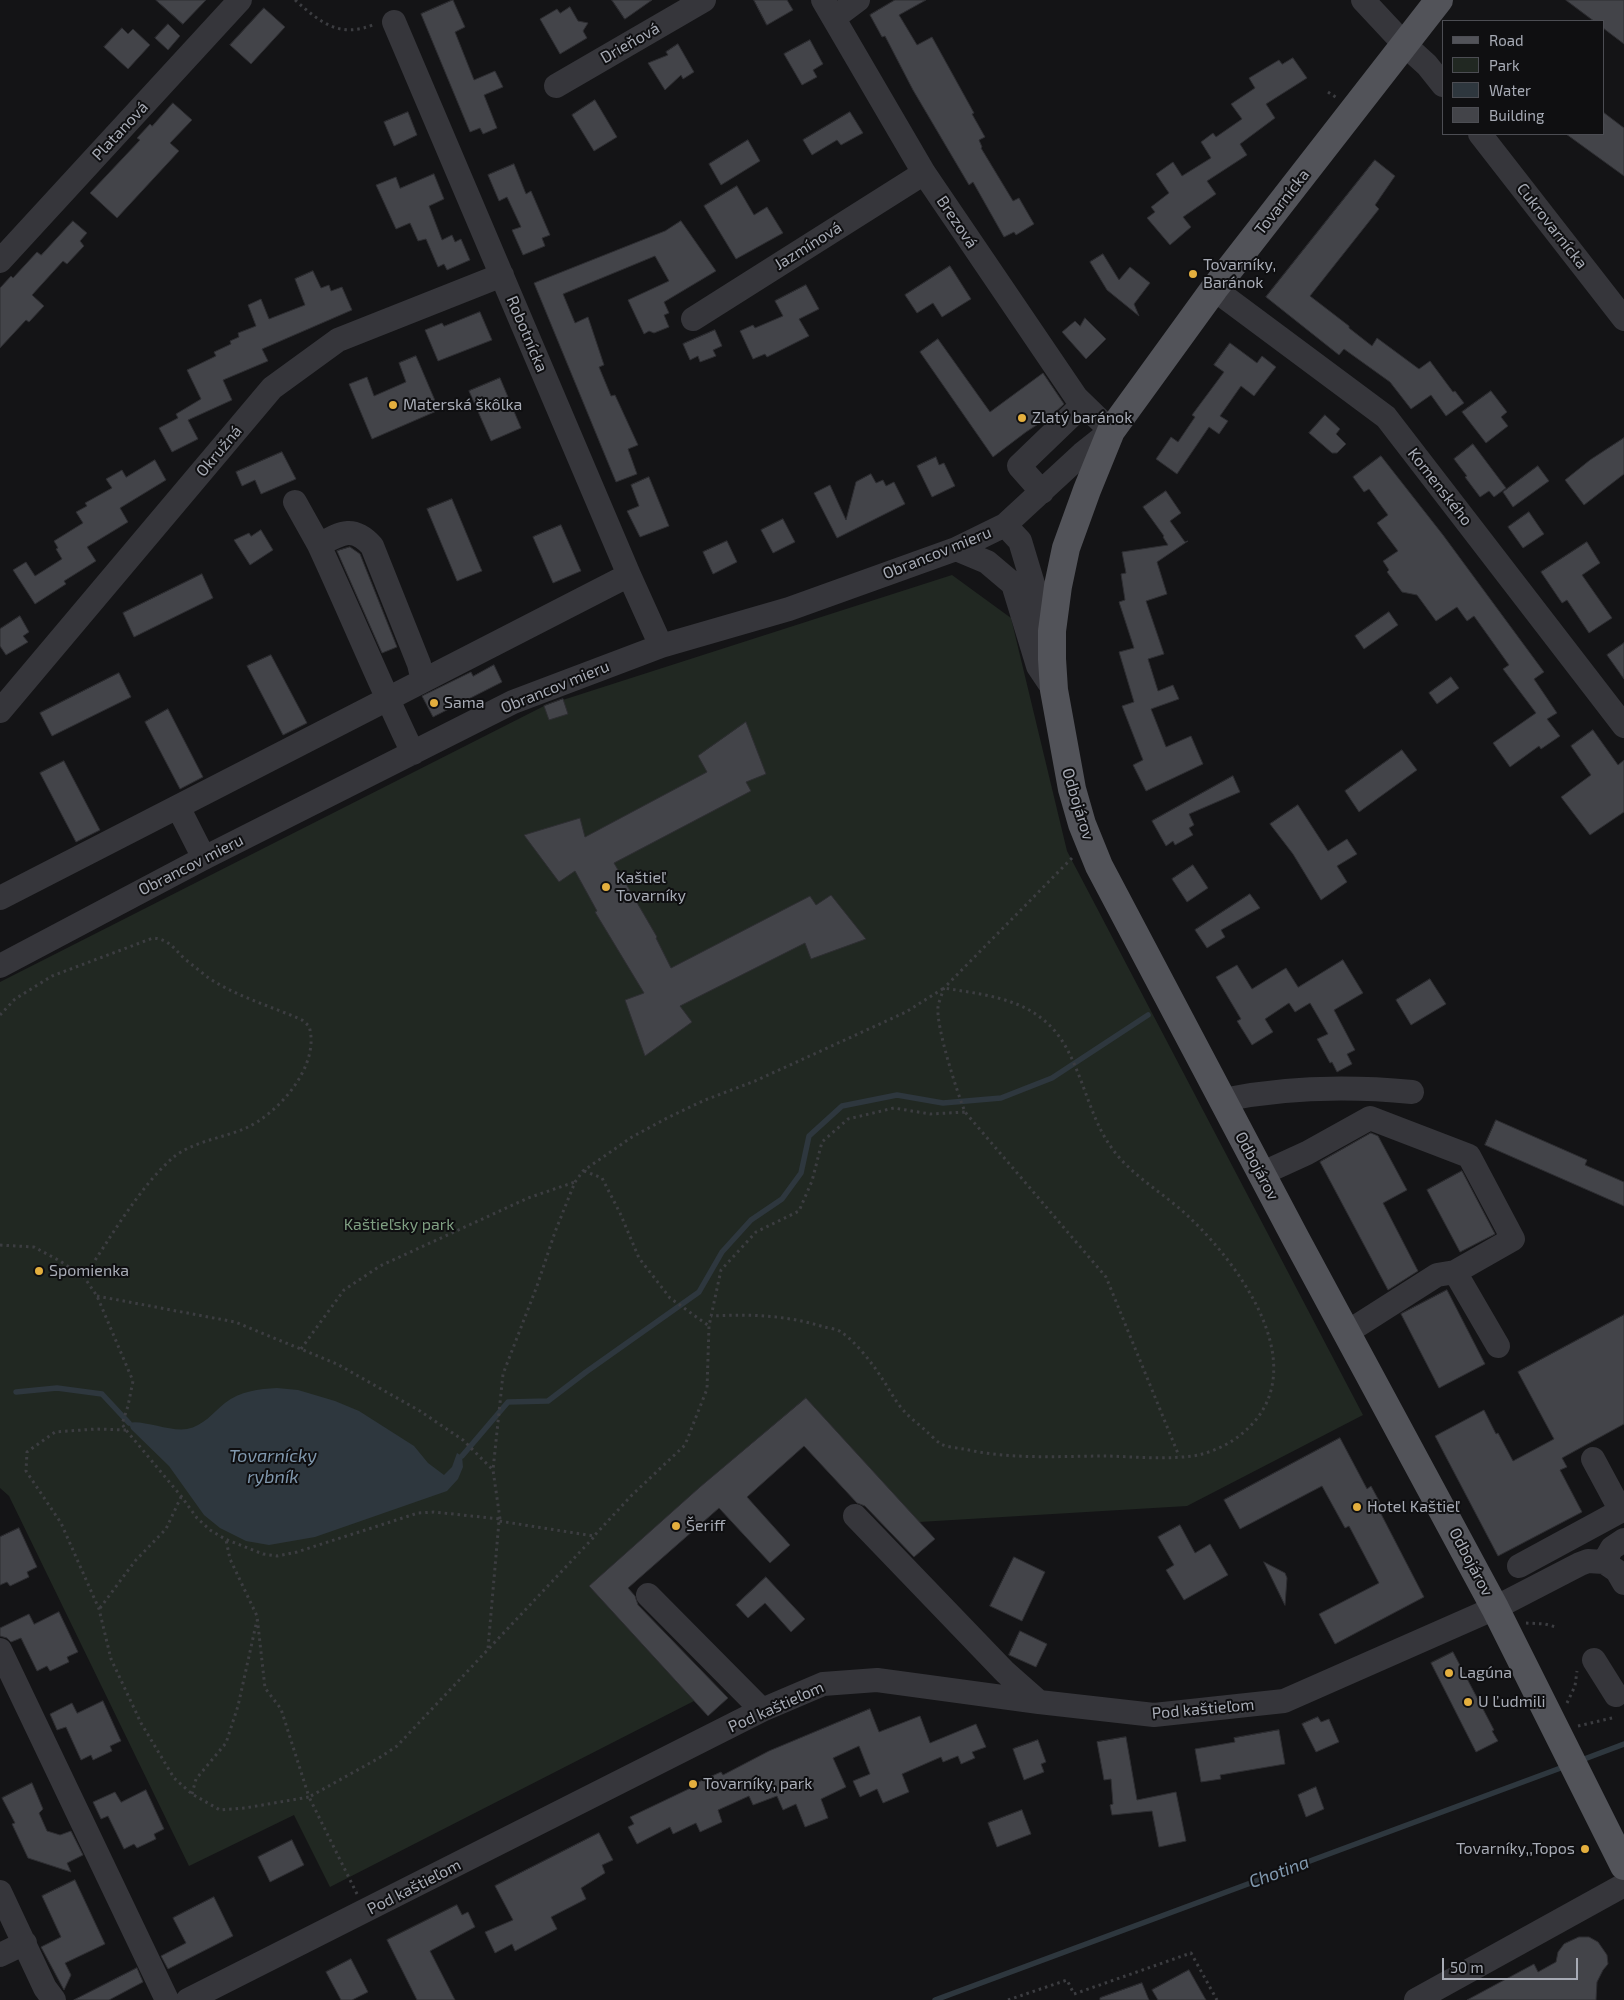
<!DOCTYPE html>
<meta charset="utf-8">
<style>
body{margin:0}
#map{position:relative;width:1624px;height:2000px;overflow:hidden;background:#141416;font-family:"Exo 2",sans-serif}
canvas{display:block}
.legend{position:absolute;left:1442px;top:20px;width:162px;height:115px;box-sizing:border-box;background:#0f0f11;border:1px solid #4c4d53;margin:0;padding:6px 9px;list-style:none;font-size:15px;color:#a7abb5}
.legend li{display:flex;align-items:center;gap:10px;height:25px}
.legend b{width:25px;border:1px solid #4c4d53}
.scale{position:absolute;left:1442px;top:1958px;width:136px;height:22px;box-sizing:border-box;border:2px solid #a7abb5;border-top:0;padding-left:6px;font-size:15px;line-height:18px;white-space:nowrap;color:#a7abb5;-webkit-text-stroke:4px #0f0f11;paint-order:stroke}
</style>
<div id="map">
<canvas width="1624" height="2000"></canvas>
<ul class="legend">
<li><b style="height:6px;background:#525359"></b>Road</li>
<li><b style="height:14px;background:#212822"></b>Park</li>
<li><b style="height:14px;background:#2e373e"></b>Water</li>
<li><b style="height:14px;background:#434449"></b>Building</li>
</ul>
<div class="scale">50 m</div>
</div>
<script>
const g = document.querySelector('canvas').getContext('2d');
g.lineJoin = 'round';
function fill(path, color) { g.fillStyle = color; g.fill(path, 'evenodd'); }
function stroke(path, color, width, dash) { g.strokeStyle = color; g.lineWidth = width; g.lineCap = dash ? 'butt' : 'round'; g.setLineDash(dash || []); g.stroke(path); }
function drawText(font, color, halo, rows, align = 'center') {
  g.font = font + ' "Exo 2",sans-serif'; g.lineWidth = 4; g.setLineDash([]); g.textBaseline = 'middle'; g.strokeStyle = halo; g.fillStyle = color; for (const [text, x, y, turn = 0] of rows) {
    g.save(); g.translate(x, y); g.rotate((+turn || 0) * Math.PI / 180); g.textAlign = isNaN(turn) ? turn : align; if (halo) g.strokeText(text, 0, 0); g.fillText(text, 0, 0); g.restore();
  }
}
fill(new Path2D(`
 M952,575L1011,618L1067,851L1363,1415L1187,1506L919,1522L806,1398L700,1487L589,1586L694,1701L330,1887L294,1815L189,1866L9,1496L0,1488V982L544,706Z`), '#212822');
fill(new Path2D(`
 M277,1388L298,1390L335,1401L359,1411L414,1446L428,1463L444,1475L452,1467L457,1453L462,1456L463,1467L458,1479L447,1491L315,1537L269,1545L246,1541L220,1528L204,1515L169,1466L131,1429L129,1423C141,1419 170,1432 187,1429C203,1426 213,1413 225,1403C240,1391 259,1389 277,1388Z`), '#2e373e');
stroke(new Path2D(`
 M16,1392L57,1388L102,1394L129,1423
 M462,1456L508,1402L548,1401L586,1372L699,1292L722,1252L751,1220L782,1199L801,1173L809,1136L842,1106L897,1095L943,1103L1001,1098L1052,1078L1148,1015
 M1579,1761L1624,1744
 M935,2000L1566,1766`), '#2e373e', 5.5);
const building = new Path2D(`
 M156,0H206L183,24Z
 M453,0L465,27L455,32L474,80L495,71L503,87L484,95L497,128L483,134L480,128L470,132L421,14Z
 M612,0H652L625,19Z
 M754,0H787L793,10L767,25Z
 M895,0H926L899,15L917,45L932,37L974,113L972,114L985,137L979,140L982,147L981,148L1013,201L1019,198L1034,224L1016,235L1014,232L1004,237L973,182L969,185L913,90L885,36L882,37L870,15Z
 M1566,0H1624V44L1603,28V21H1594Z
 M570,7L578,21L588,23L583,31L587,38L560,54L540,19L557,9L560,13Z
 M264,8L285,27L251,64L230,45Z
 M168,24L180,36L168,50L155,38Z
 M122,28L128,34L133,29L150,45L128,69L104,47Z
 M810,40L823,64L813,70L817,77L802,85L784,54Z
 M678,44L694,72L683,79L681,75L665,90L648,63L668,55L666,52Z
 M1293,58L1307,78L1266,104L1275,118L1240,144L1247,155L1207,181L1216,194L1183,217L1191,227L1170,245L1147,218L1155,212L1151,207L1169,193L1156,174L1173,162L1182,176L1211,158L1201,142L1213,133L1216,137L1242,119L1231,104L1255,88L1249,78L1279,60L1282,64Z
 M595,100L617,137L594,151L572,115Z
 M173,103L192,120L170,143L179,151L117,218L90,193L140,140L137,138L150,124L152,126Z
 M408,112L417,135L394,146L384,122Z
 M850,112L863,133L841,145L837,140L812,155L803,140Z
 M1603,112L1624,128V176L1566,134H1603Z
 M748,140L760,161L721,185L709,164Z
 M1375,160L1395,176L1375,205L1379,209L1310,296L1349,326V328L1372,346L1377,338L1419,369L1430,361L1453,392L1455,391L1464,403L1446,416L1431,395L1411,409L1390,382L1344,349L1339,355L1266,297Z
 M514,164L526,194L531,191L550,235L542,238L545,246L523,255L512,230L521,227L507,197L499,201L488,175Z
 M434,174L444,199L429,206L442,240L452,235L455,242L461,239L470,260L447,270L444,264L438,267L426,239L418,241L410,223L396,229L376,185L396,177L400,188Z
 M737,186L754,215L767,207L783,233L736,259L704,206Z
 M73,221L87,233L80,241L84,246L67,264L63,261L32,295L44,306L29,322L26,320L0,348V288L11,276L13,278L37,252L41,255Z
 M681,221L716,271L664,302L669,313L664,315L669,327L654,333L649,331L644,334L628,300L669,281L655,256L563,294L575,323L588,317L604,365L599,367L611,396L615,395L638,445L628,449L637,474L616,482L534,283L665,231Z
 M1103,254L1119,280L1130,267L1150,283L1134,304L1139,316L1107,290L1090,262Z
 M950,266L971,299L942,317L933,303L917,313L905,295Z
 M313,271L321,288L329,285L331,291L342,287L352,310L262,349L268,361L223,380L232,400L188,420L198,439L172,452L159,428L178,418L176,414L201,399L187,370L216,356L214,352L231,344L230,341L239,337L238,333L256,326L248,305L261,299L269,319L305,305L295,279Z
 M806,285L819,309L799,319L809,336L767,357L765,354L753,359L740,331L753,325L755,328L783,316L775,301Z
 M480,312L492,340L438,361L425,330L442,323L444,326Z
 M1085,318L1106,339L1086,359L1062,332L1075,321L1080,326Z
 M715,330L722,346L713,350L716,356L700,362L698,356L690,360L683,344Z
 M938,339L990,412L1043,373L1064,404L1052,415L1026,432L993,457L920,352Z
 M1230,343L1257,363L1262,356L1276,367L1254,396L1241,386L1220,416L1228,421L1219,434L1209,427L1177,474L1156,459L1171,437L1178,442L1195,417L1192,415L1224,372L1214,365Z
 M416,356L439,410L372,439L349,384L367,377L374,396L406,382L399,363Z
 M500,378L521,428L491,441L469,391Z
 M1491,391L1507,412L1501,417L1508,426L1486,443L1462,412Z
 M1325,415L1340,429L1336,434L1346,444L1337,453H1332L1309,433Z
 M1624,438V474L1584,505L1565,480L1590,460Z
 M1473,444L1506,488L1494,497L1489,491L1480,497L1465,477L1467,476L1454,459Z
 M282,452L296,479L261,494L255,480L242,486L236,472Z
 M1381,456L1443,535L1544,672L1534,679L1557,713L1547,719L1560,736L1541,749L1539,746L1510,767L1493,743L1536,713L1503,669L1509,665L1474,616L1467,621L1457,607L1436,621L1417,595L1402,592L1387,572L1389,570L1383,561L1398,551L1377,523L1388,515L1369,489L1364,492L1353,477Z
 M936,457L939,465L944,463L955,486L932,497L917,466Z
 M155,460L166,480L120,508L128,522L87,547L96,561L64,581L66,584L35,604L13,570L26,562L35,576L62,559L56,549L58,548L54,541L83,523L76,512L87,506L85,503L112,488L106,479L122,470L126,477Z
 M1538,466L1549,481L1513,507L1503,492Z
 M871,474L876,483L883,480L886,486L894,482L905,504L837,538L814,493L830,485L846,520L856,482Z
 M649,477L669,526L640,537L627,511L639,506L631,485Z
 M1166,491L1181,513L1170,521L1185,542L1188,541L1157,562L1167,594L1146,601L1164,654L1148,659L1158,691L1173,685L1179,699L1151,709L1166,747L1191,736L1203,764L1146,791L1133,765L1143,760L1122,706L1134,702L1119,652L1134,648L1119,602L1125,600L1121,574L1126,573L1122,552L1168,545L1163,537L1164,536L1143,507Z
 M452,499L482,571L457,581L427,509Z
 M1529,512L1544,534L1523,548L1508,527Z
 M783,519L795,542L773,553L761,530Z
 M561,525L581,571L553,583L533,537Z
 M261,530L273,550L250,565L234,540L249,533L251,536Z
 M727,541L737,562L713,574L703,552Z
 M1587,542L1600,563L1582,575L1612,618L1589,633L1567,600L1562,603L1541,572Z
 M350,547L360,554L397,647L382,653L337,551Z
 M202,574L213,598L134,637L123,613Z
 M1389,612L1398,625L1364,649L1355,636Z
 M20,616L29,632L23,636L28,642L6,655L0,646V629Z
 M1624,643V679L1607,655Z
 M271,655L307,723L283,735L247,666Z
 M494,665L502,682L433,717L422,696L471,672L473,676Z
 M119,673L131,697L52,736L40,713Z
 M1451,677L1459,688L1437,704L1429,693Z
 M563,699L568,714L549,720L544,706Z
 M168,709L203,777L180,789L145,722Z
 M746,722L766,774L746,782L751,791L614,863L657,937L656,938L671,968L810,896L816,905L831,895L866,939L811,959L805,943L680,1006L692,1022L645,1056L625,1000L644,993L595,912L597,911L575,871L559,882L524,835L580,818L585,837L707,772L698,756Z
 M1593,730L1618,765L1624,760V812L1590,835L1561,797L1591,775L1571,746Z
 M1402,750L1417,770L1359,812L1345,791Z
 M64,761L100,830L76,842L40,773Z
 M1233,776L1240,792L1189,814L1194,825L1189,828L1193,835L1175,845L1173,841L1166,846L1152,821Z
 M1298,805L1328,851L1347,839L1357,854L1337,866L1347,882L1321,900L1293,854L1270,824Z
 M1193,865L1208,888L1187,902L1172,879Z
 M1250,894L1260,908L1221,930L1225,937L1207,948L1195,930Z
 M1343,960L1363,993L1334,1010L1355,1050L1347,1054L1352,1064L1337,1072L1332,1062L1330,1063L1317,1039L1328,1034L1310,1003L1295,1012L1289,1003L1265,1019L1273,1032L1252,1045L1237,1021L1241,1019L1216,977L1237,965L1252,989L1286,968L1298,987Z
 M1430,979L1446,1004L1411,1025L1396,1000Z
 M1496,1120L1587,1160L1585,1165L1624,1182V1206L1485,1145Z
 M1371,1133L1378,1136L1407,1190L1383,1203L1418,1271L1388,1290L1320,1162Z
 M1462,1171L1495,1234L1460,1252L1427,1190Z
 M1447,1290L1485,1364L1439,1388L1401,1314Z
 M1624,1315V1424L1562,1458L1567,1467L1560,1470L1582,1512L1498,1556L1435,1436L1484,1410L1496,1434L1498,1433L1513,1461L1554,1439L1518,1372Z
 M806,1398L935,1539L914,1557L865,1506L857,1503L804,1446L747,1497L790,1545L770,1563L719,1508L628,1588L635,1596L638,1605L728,1698L708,1716L589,1586L700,1487Z
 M1340,1438L1367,1489L1371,1486L1383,1508L1379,1510L1424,1597L1335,1644L1319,1614L1379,1583L1349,1526L1345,1528L1322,1486L1240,1529L1224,1500Z
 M1180,1525L1195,1553L1210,1544L1228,1575L1184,1600L1166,1570L1174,1565L1158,1537Z
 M19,1528L37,1567L27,1572L29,1577L10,1586L7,1582L0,1585V1537Z
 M1014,1557L1045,1572L1022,1621L990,1606Z
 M1264,1562L1285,1573L1287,1578L1285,1605Z
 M766,1577L805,1619L791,1632L765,1603L748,1618L736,1605Z
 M59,1612L78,1652L67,1657L69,1662L50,1671L47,1666L37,1671L21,1638L11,1642L7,1638L0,1636V1628L29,1614L34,1624Z
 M1020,1631L1047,1644L1036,1667L1009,1655Z
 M1453,1652L1494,1730L1492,1731L1498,1741L1476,1752L1431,1663Z
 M103,1701L121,1741L110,1746L112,1751L93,1760L91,1755L81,1760L66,1727L57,1730L50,1714L72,1703L77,1713Z
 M870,1709L879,1732L920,1716L930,1743L976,1724L986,1747L972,1752L975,1758L961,1764L958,1756L943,1762L941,1757L902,1774L909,1792L883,1803L877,1789L860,1797L853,1781L870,1774L859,1746L833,1758L846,1787L821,1799L828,1818L805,1827L796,1804L783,1810L777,1796L753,1805L749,1796L718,1810L722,1822L700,1832L696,1823L673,1834L670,1827L637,1844L628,1827L634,1824L630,1817L697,1785L696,1783L721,1772L723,1775L769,1751Z
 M1318,1717L1321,1722L1329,1719L1339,1742L1316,1752L1302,1724Z
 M1279,1730L1285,1764L1220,1775L1221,1779L1201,1782L1195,1749L1235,1742L1234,1738Z
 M1126,1737L1137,1800L1176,1792L1186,1841L1159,1847L1152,1811L1112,1815L1110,1805L1113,1804L1111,1779L1104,1780L1097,1742Z
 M1038,1740L1046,1762L1041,1764L1044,1772L1024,1780L1013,1749Z
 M32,1783L43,1809L39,1813L47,1831L60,1835L71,1831L83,1855L67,1863L71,1872L28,1858L12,1824L15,1823L2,1798Z
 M1316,1787L1324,1809L1306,1817L1298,1795Z
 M146,1790L164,1829L154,1834L156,1839L137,1848L134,1844L124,1849L108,1816L101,1819L93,1802L115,1792L121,1802Z
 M1022,1810L1031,1834L997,1847L988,1823Z
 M599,1833L613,1860L602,1865L605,1873L581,1888L586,1899L551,1917L557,1929L515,1951L512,1944L495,1953L485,1932L513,1920L495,1886Z
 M292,1840L304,1865L270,1882L258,1857Z
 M75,1880L105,1944L65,1963L71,1975L64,1990L41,1947L61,1937L42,1896Z
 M214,1897L233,1936L168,1969L161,1956L186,1943L173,1918Z
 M457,1905L462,1915L468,1912L475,1927L430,1951L455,2000H417L387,1940Z
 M1579,1937H1589L1598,1942L1607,1955L1608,1964L1603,1970L1597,1982L1596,2000H1467L1534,1964L1538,1972L1556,1962L1558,1952L1564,1944Z
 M351,1959L368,1992L352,2000H341L326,1972Z
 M137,1968L143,1982L109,2000H74Z
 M1189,1970L1206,2000H1158L1152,1990Z
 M1142,1983L1149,2000H1100V1998Z`);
fill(building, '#434449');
stroke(building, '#2e2e32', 1);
stroke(new Path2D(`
 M295,0C321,23 340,39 375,24
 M1328,92L1337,98
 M1072,858L944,988C942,994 939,1001 938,1007C936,1027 957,1092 965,1112L1106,1277L1179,1456
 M0,1015L15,999L52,976L153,938C169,939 174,949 185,959C192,965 199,970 206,976C234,996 271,1006 302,1020L309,1026C321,1065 279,1113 246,1128C223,1138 195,1141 175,1156C141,1184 109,1240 84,1277
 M584,1171L602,1178L620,1213L639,1258L670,1298L709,1326
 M0,1245L34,1247L60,1261L84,1277L97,1296L133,1381L128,1406L122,1424L126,1430L181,1496L197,1518L210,1530L225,1539L263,1554L277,1556L297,1552L418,1513L434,1512L500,1519L499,1521L594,1536L631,1496L685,1445L707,1389L709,1326L721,1270L756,1232L799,1211L812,1181L822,1142L848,1119L894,1108L930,1114L965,1112
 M97,1296L235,1322L337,1364L420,1411L463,1440L493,1470
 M301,1349L344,1290L380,1266L528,1198L575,1182
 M126,1430L96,1429L55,1432L27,1452L26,1471L61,1523L99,1609L111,1659L141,1723L174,1778L192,1794L220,1810L245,1808L309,1797L281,1709L265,1688L257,1616L230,1559L226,1540
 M500,1519L493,1470L503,1374L537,1286L555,1232L575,1182L583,1171L632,1137L669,1117L705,1100L755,1081L906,1012L944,988C979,994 1018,997 1046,1022C1079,1050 1085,1109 1109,1144C1129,1175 1163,1192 1189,1217C1245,1270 1323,1381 1232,1441C1223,1447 1210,1452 1199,1455C1170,1460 1138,1457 1108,1456C1061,1456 1011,1460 964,1449C957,1448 947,1447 941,1444C936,1441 931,1435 927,1432C920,1425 911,1419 905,1412C895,1402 889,1388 881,1377C873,1364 854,1340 841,1332C837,1329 829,1328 824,1327C786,1315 750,1314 711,1316
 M100,1608L135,1561L166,1529L181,1497
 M1526,1623L1545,1624L1556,1627
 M488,1648L499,1521
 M1567,1703L1575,1686L1577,1671
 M1578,1726L1616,1717
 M192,1794L196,1779L226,1743L238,1706L257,1620
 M357,1894L309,1797L379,1758L397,1746L594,1537
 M1008,2000L1067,1980L1074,1994L1191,1953L1217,2000`), '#3c3d41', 3, [2.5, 4]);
stroke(new Path2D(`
 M1363,0L1405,45L1427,65L1443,85
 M834,18L858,0
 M394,22L629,575L661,646
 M556,86L704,0
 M1480,134L1624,319
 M0,261L240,0
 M1214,289L1386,417L1624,726
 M693,319L924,173
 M1042,492L1019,466L1074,413
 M295,502L319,545C341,533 353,525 372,546L419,664L423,681
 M1005,525L1020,541L1033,584L1052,631
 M319,545C351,614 380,685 413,753
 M956,549L987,562L1013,584L1038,666L1054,690
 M0,711L272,388L338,340L502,275
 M178,807L204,858
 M0,898L629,575
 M0,966L204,858L513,702L661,646L789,609L956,549L1005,525L1082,454L1111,431L1076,397L924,173L823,0
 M1223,1100C1286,1087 1348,1086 1412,1092
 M1261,1174L1307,1153L1370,1118L1469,1156L1513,1239L1455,1272L1437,1275L1346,1333
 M1455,1272L1498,1346
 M1593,1459L1621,1511
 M855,1516L1005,1672L1039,1702
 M1604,1562L1617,1571L1624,1583
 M1519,1566L1624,1509
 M648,1595L762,1710
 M0,1650L167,2000
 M1594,1660L1616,1695
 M0,1892L45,1988L54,2000
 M0,1955L25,1943
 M188,2000L762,1710L823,1684L877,1680L1039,1702L1154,1715L1284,1701L1495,1608L1580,1564L1588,1561L1604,1562L1612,1548L1624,1540
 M1416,2000L1624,1885`), '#36363b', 24);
stroke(new Path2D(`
 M1439,0L1214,289L1111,431L1087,490L1066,548L1058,586L1052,631V659L1054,690L1072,789L1082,824L1099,866L1296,1239L1495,1608L1624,1866`), '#525359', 28);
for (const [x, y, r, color] of [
 [1193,274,5,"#e4af3e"],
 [393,405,5,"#e4af3e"],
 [1022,418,5,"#e4af3e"],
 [434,703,5,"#e4af3e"],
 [606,887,5,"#e4af3e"],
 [39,1271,5,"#e4af3e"],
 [1357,1507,5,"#e4af3e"],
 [676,1526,5,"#e4af3e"],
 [1449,1673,5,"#e4af3e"],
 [1468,1702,5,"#e4af3e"],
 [693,1784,5,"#e4af3e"],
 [1585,1849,5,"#e4af3e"]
]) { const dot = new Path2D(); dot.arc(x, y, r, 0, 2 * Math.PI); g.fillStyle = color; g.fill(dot); stroke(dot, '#0f0f11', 2); }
drawText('16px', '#a7abb5', '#0f0f11', [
 ["Drieňová",630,43,-30],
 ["Platanová",120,131,-47],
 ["Tovarnícka",1282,202,-52],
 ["Brezová",957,222,56],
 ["Cukrovarnícka",1552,226,52],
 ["Jazmínová",808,246,-32],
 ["Robotnícka",527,334,67],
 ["Okružná",219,451,-50],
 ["Komenského",1440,487,52],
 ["Obrancov mieru",937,553,-22],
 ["Obrancov mieru",555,687,-22],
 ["Odbojárov",1078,804,73],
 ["Obrancov mieru",191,865,-27],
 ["Odbojárov",1257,1166,62],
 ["Odbojárov",1471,1562,62],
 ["Pod kaštieľom",776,1707,-24],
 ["Pod kaštieľom",1203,1709,-5],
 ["Pod kaštieľom",414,1887,-27]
]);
drawText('16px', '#a7abb5', '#0f0f11', [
 ["Tovarníky,",1203,265],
 ["Baránok",1203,283],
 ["Materská škôlka",403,405],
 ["Zlatý baránok",1032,418],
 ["Sama",444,703],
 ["Kaštieľ",616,878],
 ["Tovarníky",616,896],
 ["Spomienka",49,1271],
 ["Hotel Kaštieľ",1367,1507],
 ["Šeriff",686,1526],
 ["Lagúna",1459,1673],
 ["U Ľudmili",1478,1702],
 ["Tovarníky, park",703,1784],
 ["Tovarníky,,Topos",1575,1849,"right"]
], 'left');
drawText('16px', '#7f9f82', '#0f0f11', [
 ["Kaštieľsky park",399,1225]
]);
drawText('italic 18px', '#8098ae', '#0f0f11', [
 ["Tovarnícky",273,1456],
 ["rybník",273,1477],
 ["Chotina",1279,1872,-20]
]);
</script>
